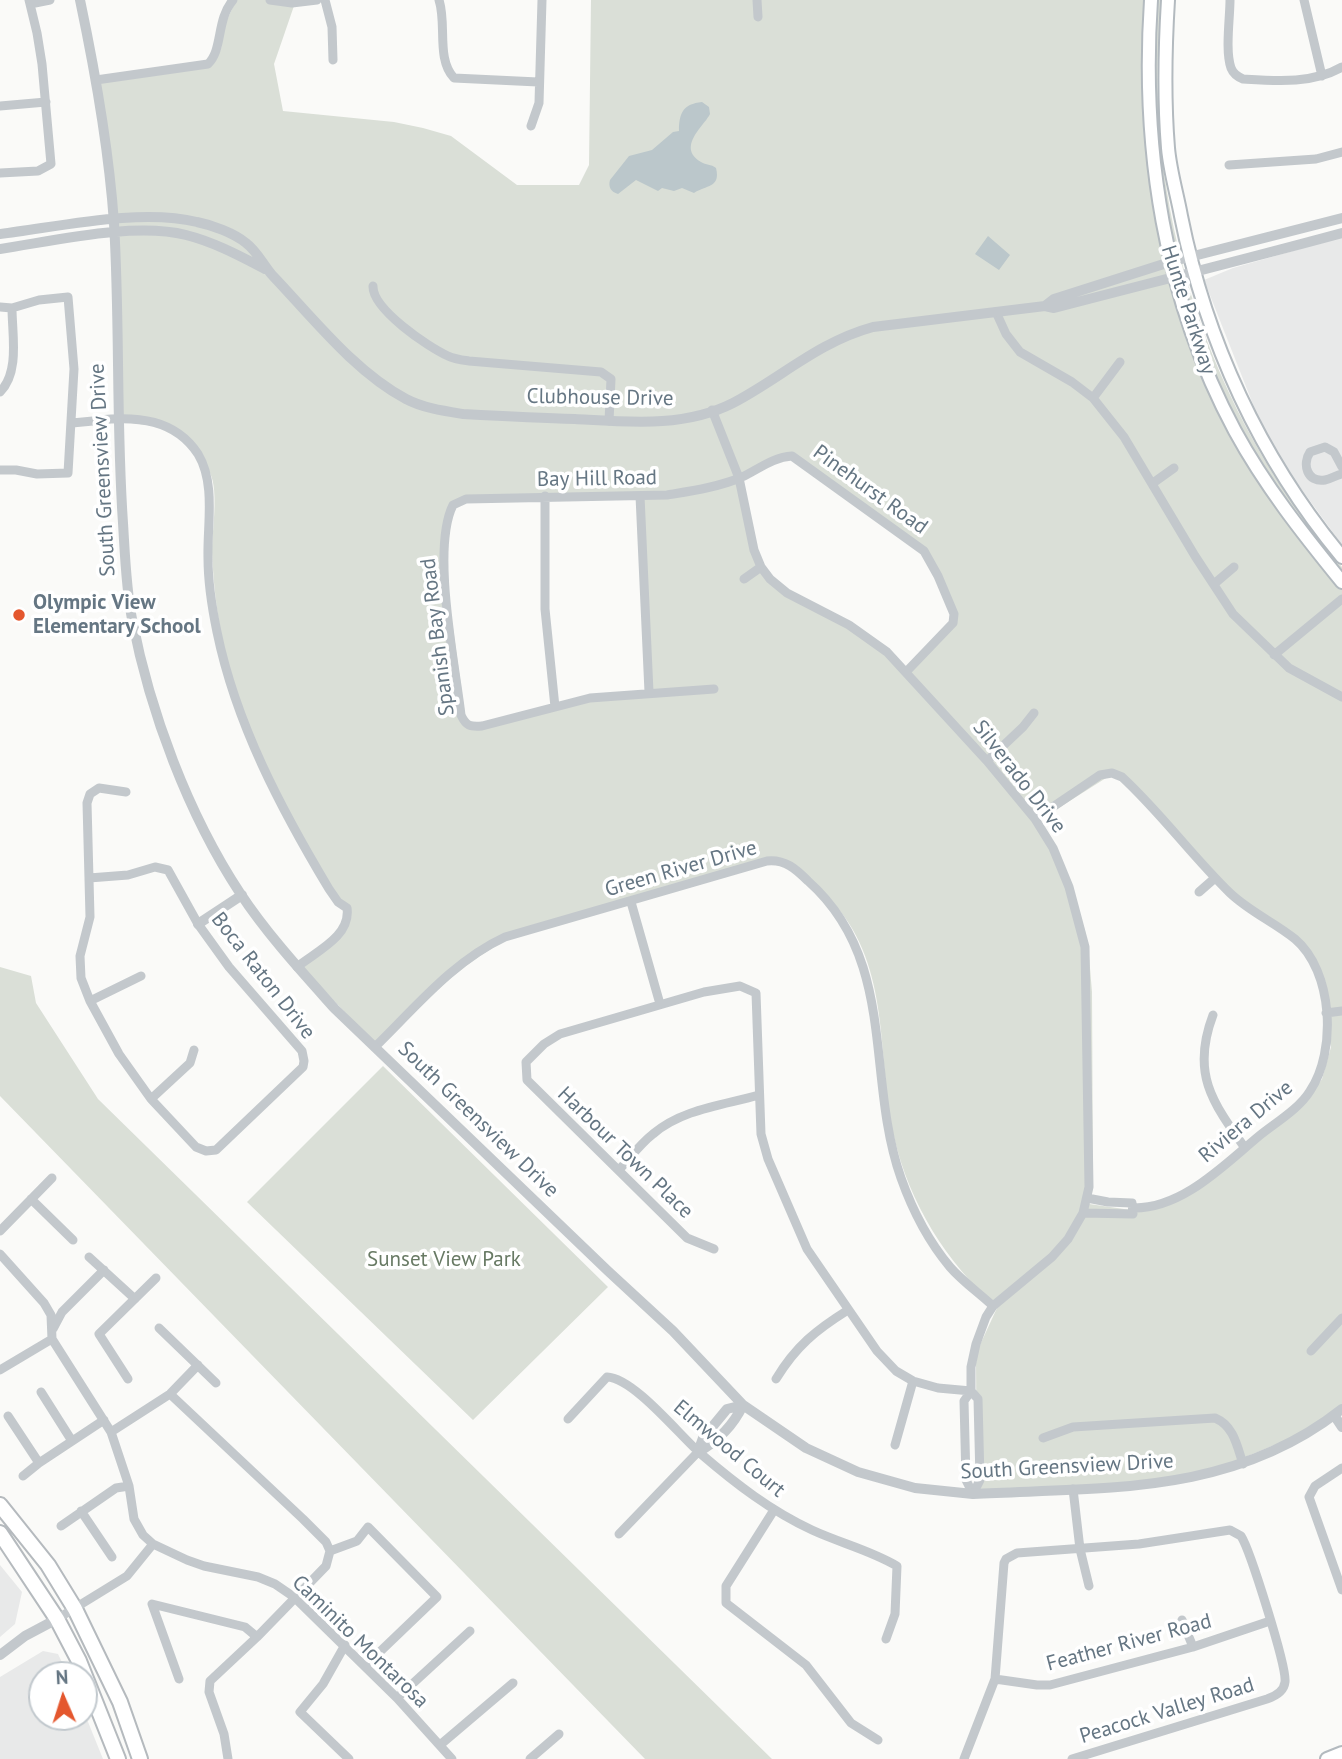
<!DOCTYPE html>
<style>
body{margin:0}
#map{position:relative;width:1342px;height:1759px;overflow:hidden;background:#fafaf8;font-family:"PT Sans",sans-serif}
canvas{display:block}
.north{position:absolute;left:28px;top:1661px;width:70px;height:70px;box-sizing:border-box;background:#fff;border:2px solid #c1c8cd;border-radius:50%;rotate:357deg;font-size:19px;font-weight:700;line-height:28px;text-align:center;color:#657683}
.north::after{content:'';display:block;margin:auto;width:24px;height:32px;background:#e4572e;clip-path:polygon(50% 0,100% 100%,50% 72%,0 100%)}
</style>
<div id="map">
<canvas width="1342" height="1759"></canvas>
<div class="north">N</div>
</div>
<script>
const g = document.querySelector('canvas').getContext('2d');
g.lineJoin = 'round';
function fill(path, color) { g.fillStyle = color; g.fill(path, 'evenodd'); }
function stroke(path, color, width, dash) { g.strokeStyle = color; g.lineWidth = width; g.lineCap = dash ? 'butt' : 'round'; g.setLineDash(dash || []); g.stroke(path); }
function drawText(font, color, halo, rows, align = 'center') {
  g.font = font + ' "PT Sans",sans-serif'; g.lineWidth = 7; g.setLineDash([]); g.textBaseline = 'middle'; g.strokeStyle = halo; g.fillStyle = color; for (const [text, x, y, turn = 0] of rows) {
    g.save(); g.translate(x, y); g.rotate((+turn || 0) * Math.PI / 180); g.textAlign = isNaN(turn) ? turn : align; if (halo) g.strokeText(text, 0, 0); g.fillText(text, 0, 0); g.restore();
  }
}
fill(new Path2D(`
 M1342,237V545L1289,472L1258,417L1204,280L1233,268Z
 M0,1565L22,1592L15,1624L0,1637Z
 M43,1651L58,1654L68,1675H42V1717H84V1712L103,1759H0V1677Z`), '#e8e9e9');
fill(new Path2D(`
 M236,0H296L274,64L283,111L394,122L423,128L451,136L517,185H579L589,165L591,0H1162C1139,202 1209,414 1342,567V1409L1318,1427L1197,1477L977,1494L976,1363L979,1347L997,1308C946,1261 910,1205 894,1137C877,1062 891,975 840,911C833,903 827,893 818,887C805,878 790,871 777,862L507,940C456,966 419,1008 379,1048L302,967L349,919C304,840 258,761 231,674C219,634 214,594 212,553C212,532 219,491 210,473C202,459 183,441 172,428L123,422L117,255L95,80L216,60L221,49L223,29ZM784,459L797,461L934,562L954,619L907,671L852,627L772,580L753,548L740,477ZM643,498L651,694L589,702L471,726L465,715L445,569L452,514L456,507L469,502ZM1114,776L1155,808L1243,903L1315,958L1325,981L1328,993V1036L1331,1047L1322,1079L1305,1103L1178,1197L1131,1210L1089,1204L1093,1179L1092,992L1089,956L1085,931L1071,885L1038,821L1106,778Z
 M0,967L31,976L36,1003L98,1099L772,1759H645L0,1096Z
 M383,1066L608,1287L473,1420L247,1202Z`), '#dadfd7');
fill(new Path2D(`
 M702,102L709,107L710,114C705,125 676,147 701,162C706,165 711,164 716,168C721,188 706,185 694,193L682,188L674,191L662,188L658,191L636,180L618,194C611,192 608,187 610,180L629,156L652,150L673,132L679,131C679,113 683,104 702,102Z
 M988,236L1010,255L999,270L975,254Z`), '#bbc7cb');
const secondary = new Path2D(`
 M1151,0C1141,148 1164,299 1235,431C1265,486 1303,534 1342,582
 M1168,0C1165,49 1164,99 1168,148C1170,171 1177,194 1181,216C1206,341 1260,458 1342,557
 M1327,1759L1342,1753`);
const primary = new Path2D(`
 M0,1505L48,1565L75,1609L120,1702L140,1759
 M0,1533L57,1619L79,1661L118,1759`);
stroke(secondary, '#b3babf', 16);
stroke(primary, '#b5babe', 18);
stroke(new Path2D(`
 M270,0L292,3L317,0
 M325,0L332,27L333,60
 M439,0C447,24 436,59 454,78L538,82
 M757,0L758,17
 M1230,0C1230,18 1225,51 1231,68C1233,73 1238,77 1243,79C1276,81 1313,84 1342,67
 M1304,0L1322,76
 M30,4L50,0
 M96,80L208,64C223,50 216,20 233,0
 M0,106L46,102
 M531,126L539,103L542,0
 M1229,165L1316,159L1342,152
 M0,173L38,171L51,164L42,64L37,33L29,0
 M373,286C372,309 428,347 448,356C454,359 462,360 469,361L601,372L611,379L609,421
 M0,307L12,308L39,300L68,297L74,369L68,473L37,474L16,470H0
 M996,312L1006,334L1020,352L1072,382L1093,398L1124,437L1195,556L1233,614L1289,668L1342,697
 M0,392C20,372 12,334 12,308
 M1093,398L1120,362
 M712,410L739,478L754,550L761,567L770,579L787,593L849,625L887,652L987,761L1035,819L1053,848L1069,887L1085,947L1089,1187L1083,1213L1068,1239L1052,1257L993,1306L986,1317L976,1344L971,1367V1391L978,1399L980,1480L973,1494L966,1480L964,1401L971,1391
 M99,420C137,416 175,419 198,454C216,484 207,525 208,558C208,583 212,608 217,632C236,724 281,809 329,889L338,902L347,908C351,936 317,951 297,967
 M72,423L93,421
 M1342,467L1334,452L1325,447L1310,452C1302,464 1307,483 1325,480C1331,479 1336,475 1342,474
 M1153,483L1174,468
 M545,496V609L555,707
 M640,496L649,692
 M744,579L761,567
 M1214,584L1234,567
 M1274,655L1342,599
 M714,689L590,698L482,726C470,727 466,726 461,715C455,663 431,549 453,505L466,499L667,495C691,491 719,487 742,477C759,469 773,457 792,456L924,551L938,576L954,614L953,623L907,671
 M987,761L1023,727L1034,713
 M1035,819L1100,775L1112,773L1122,777C1161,813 1192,856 1230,893C1250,912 1274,922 1295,939C1333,971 1337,1051 1310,1091C1299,1109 1275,1123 1259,1136C1224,1165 1182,1209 1133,1208
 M89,878L128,875L155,867L168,870L198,924L229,967L302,1051L304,1061L303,1067L216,1150L206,1151L196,1147L151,1099L119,1054L90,1001L81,978L80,956L90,917L87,803L90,794L99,788L126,792
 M1199,892L1215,878
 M631,902L660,1004
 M90,1001L141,976
 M1326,1013L1342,1011
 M1213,1015C1191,1073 1212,1102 1245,1148
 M375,1047C415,1008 453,961 505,937L767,861C785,859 796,869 808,881C898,961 865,1076 901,1178C912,1209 929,1242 950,1267C962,1281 979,1293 993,1306
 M151,1099L190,1063L194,1050
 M619,1170C630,1158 640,1144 653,1134C682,1109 724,1105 759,1095
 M31,1199L73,1240
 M1083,1213L1133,1214L1132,1203L1108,1202L1087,1198
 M0,1231L52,1178
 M714,1249L687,1238L527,1080L526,1062L544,1044L560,1034L704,992L740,986L756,993L761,1134L768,1159L807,1249L877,1351L896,1371L913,1381L938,1388L971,1391
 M0,1254L44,1303L51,1315L52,1339L111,1432L129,1486L134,1519L143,1535L153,1544L187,1560L204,1566L258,1577L275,1584L294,1597L397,1698L452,1759
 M89,1257L135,1299
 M159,1328L216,1383
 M53,1329L62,1312L104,1270
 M1311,1351L1342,1318
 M0,1370L52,1339
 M128,1379L99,1334L156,1278
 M776,1379C796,1346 816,1330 848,1310
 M41,1392L72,1441
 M170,1394L303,1519L326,1542L330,1551
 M8,1416L39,1463
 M568,1419L607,1377C634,1378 680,1436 701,1454C736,1484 771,1511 812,1530C840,1543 870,1550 897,1566L895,1614L886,1639
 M111,1432L170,1394L198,1365
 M1043,1438L1073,1427L1215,1418C1234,1426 1237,1446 1243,1464
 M895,1445L913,1381
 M1342,1468L1315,1486L1309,1497L1342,1590
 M23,1476L39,1463L104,1420
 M1073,1489L1080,1549L1089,1586
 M774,1510L726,1586V1603L806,1665L851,1723L878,1740
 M81,1511L112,1557
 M61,1526L116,1488L129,1486
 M619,1534L698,1452
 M330,1551L357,1541L368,1527L437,1597L365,1666
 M57,1619L127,1576L153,1544
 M1182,1620L1193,1647
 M345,1645L323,1684L300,1712L349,1759
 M179,1679L152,1604L245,1627L257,1637
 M995,1679L1037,1685H1050L1193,1647L1270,1621
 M397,1698L470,1631
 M440,1745L513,1683
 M228,1759L224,1734L209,1692L210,1681L257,1637L326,1566L330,1551
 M530,1759L559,1734
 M964,1759L995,1679L1004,1563L1006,1559L1017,1553L1139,1544L1230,1530L1241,1536C1250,1550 1287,1667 1285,1682C1284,1691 1276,1696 1267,1699L1072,1759`), '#c3c8cc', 9);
stroke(new Path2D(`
 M80,0C95,71 109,150 114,223C120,323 116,423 123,523C125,555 126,588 132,619C150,712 188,814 240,893C267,934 302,972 335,1009L608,1271L673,1331L743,1405L806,1448L858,1472L915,1488L973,1494C1105,1487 1232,1496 1342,1409
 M0,234C58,227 140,208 197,222C212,225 234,233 246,243C257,251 264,266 273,276C313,318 355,372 406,399C423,408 444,411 463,414C500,416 538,418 575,419C628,422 684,428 733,403C781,378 818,342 873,327L1045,306L1054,308C1150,283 1246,259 1342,233
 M0,249C54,241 134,222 186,235C214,242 240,256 265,269
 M1045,306L1054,299L1170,262L1342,218
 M198,924L242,895
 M743,1405C733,1426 718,1441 698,1452L703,1438L727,1409Z
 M1334,1415L1342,1427
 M0,1655L25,1636L57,1619`), '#c3c8cc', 10);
stroke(secondary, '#fff', 12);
stroke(primary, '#fff', 14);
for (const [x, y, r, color] of [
 [19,615,7,"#e4572e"]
]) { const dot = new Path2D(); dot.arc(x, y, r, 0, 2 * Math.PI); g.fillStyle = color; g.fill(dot); stroke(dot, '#fff', 2.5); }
drawText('21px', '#657683', '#fff', [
 ["Hunte Parkway",1188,310,72],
 ["Clubhouse Drive",600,398,1],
 ["South Greensview Drive",103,470,-93],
 ["Bay Hill Road",597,479,-1],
 ["Pinehurst Road",870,490,36],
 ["Spanish Bay Road",438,637,-97],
 ["Silverado Drive",1019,777,52],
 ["Green River Drive",681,869,-16],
 ["Boca Raton Drive",263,976,52],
 ["South Greensview Drive",478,1120,44],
 ["Riviera Drive",1246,1122,-40],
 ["Harbour Town Place",625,1153,44],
 ["Elmwood Court",729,1449,40],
 ["South Greensview Drive",1067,1467,-3],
 ["Caminito Montarosa",360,1642,44],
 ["Feather River Road",1129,1643,-15],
 ["Peacock Valley Road",1167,1711,-17]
]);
drawText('bold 21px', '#657683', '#fff', [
 ["Olympic View",33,603],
 ["Elementary School",33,627]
], 'left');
drawText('21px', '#687a64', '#fff', [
 ["Sunset View Park",444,1260]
]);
</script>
